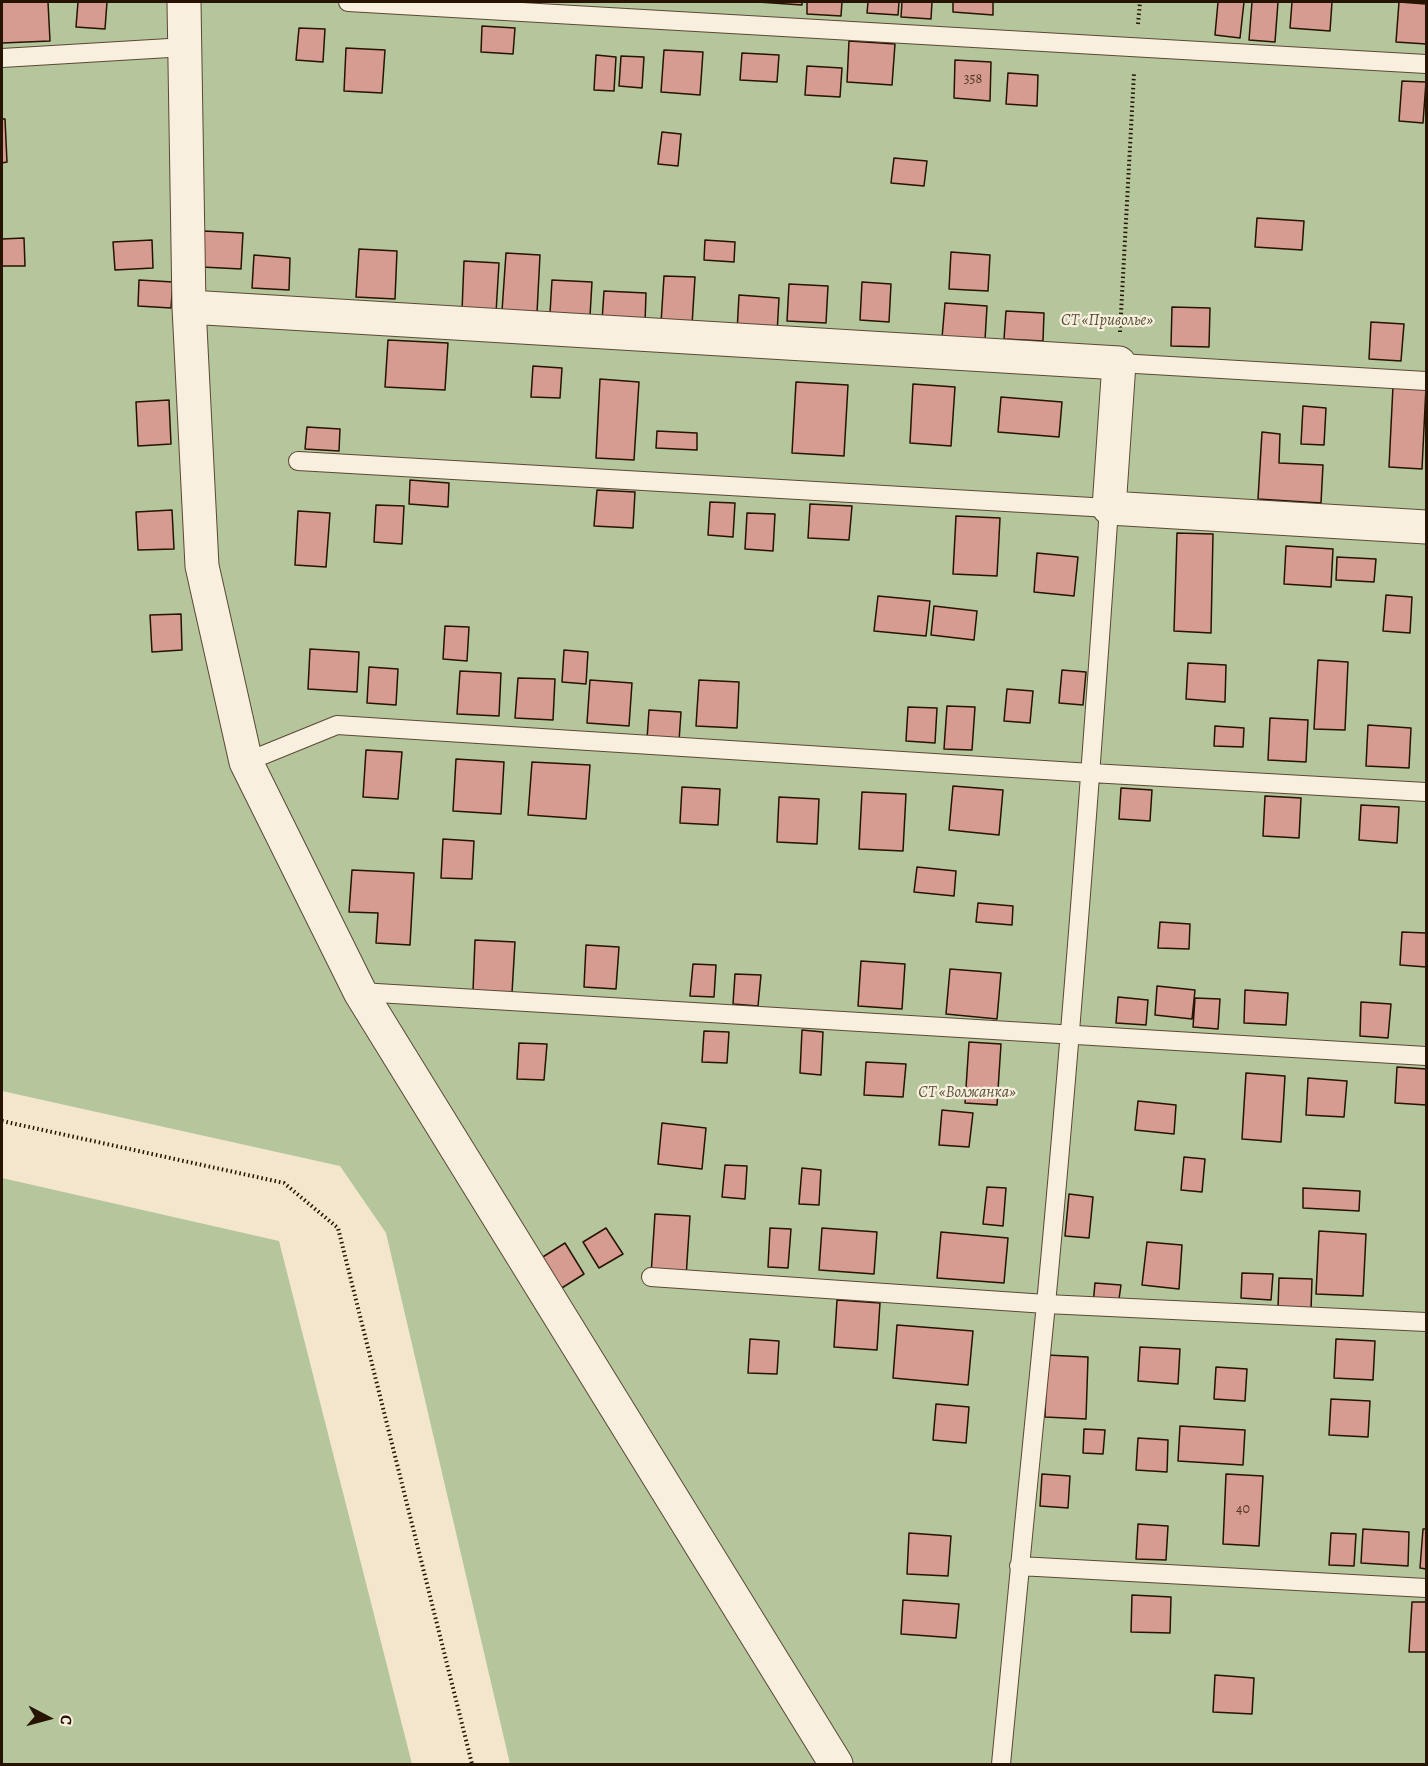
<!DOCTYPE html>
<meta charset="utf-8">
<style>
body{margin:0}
#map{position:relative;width:1428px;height:1766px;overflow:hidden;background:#f4e6cd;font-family:Alegreya,serif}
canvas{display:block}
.frame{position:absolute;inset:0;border:3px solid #261301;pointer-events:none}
.north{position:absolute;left:18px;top:1688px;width:60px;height:60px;-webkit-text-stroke:4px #f8efde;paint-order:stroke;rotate:96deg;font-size:16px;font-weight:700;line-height:24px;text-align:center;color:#261301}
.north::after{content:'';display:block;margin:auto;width:21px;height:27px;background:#261301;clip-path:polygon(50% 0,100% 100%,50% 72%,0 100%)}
</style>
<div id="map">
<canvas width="1428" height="1766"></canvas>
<div class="frame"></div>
<div class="north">С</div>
</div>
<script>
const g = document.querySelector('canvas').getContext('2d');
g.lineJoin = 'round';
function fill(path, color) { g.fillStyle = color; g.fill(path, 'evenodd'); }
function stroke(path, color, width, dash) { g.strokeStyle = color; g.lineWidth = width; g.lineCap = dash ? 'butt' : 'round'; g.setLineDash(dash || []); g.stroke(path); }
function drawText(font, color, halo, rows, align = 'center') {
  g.font = font + ' Alegreya,serif'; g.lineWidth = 4.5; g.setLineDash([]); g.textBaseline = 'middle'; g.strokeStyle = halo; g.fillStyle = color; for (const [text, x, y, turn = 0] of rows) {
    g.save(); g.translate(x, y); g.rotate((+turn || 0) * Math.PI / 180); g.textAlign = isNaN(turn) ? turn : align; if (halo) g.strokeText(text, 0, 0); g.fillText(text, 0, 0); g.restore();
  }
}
fill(new Path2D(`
 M2,2H1426V1764H510L386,1233L340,1166L2,1091Z
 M2,1178L279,1241L412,1764H2Z`), '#b6c69c');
const building = new Path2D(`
 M2,2H48L50,41L2,43Z
 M78,2H107L105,29L76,27Z
 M758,2H802V5Z
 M807,2H842L841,16L807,14Z
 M868,2H899L898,15L867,13Z
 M902,2H932L931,19L901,17Z
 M953,2H993V15L953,12Z
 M1218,2H1244L1240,38L1215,35Z
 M1252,2H1278L1275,42L1249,40Z
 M1292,2H1332L1330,31L1290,28Z
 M1399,2L1426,4V44L1396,42Z
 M482,26L515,28L513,54L481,52Z
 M299,28L325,29L323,62L296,60Z
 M849,41L895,44L892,85L847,82Z
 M346,48L385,50L382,93L344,91Z
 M664,50L703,52L700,95L661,92Z
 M742,53L779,55L777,82L740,80Z
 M596,55L616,57L614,91L594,90Z
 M621,56L644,57L642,88L619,86Z
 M955,60L991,62L990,101L954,98Z
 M807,66L842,68L840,97L805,95Z
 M1008,73L1038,75L1037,106L1006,104Z
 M1402,81L1426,82L1423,123L1399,121Z
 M2,119H5L7,162L2,163Z
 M662,132L681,134L678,166L658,164Z
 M894,158L927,161L924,186L891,183Z
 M1257,218L1304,221L1302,250L1255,247Z
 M204,231L243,233L241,269L202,267Z
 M24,238L25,266H2V239Z
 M152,240L153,268L115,270L113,242Z
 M705,240L735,242L734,262L704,260Z
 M359,249L397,251L395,299L356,297Z
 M951,252L990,255L988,291L949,289Z
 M506,253L540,255L537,313L502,311Z
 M254,255L290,258L289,290L252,288Z
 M464,261L499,263L496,313L462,311Z
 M664,276L695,277L692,325L661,323Z
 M139,280L173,282L171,308L138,306Z
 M552,280L592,282L590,316L550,313Z
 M862,282L891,284L889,322L860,320Z
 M789,284L828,286L826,323L787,321Z
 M604,291L646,293L645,323L602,321Z
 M739,295L779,298L777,334L737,332Z
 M945,303L987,306L985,340L942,338Z
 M1172,307L1210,308L1209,347L1171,346Z
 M1006,311L1044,313L1043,341L1004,339Z
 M1371,322L1404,324L1401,361L1369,359Z
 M388,340L448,343L445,390L385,387Z
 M533,366L562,368L560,398L531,397Z
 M600,379L639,382L634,460L596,458Z
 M796,382L848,385L844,456L792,453Z
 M913,384L955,387L951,446L910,443Z
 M1393,386L1426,387L1422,469L1389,467Z
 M1001,397L1062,402L1059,437L998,432Z
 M169,400L171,444L138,446L136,402Z
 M1303,406L1326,408L1324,445L1301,444Z
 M307,427L340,429L339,451L305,449Z
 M657,431L697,433V450L656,448Z
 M1262,432L1280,434L1279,463L1323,465L1321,503L1258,499Z
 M410,480L449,483L448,507L409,504Z
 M597,490L635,492L633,528L594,526Z
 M710,502L735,503L733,537L708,535Z
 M810,504L852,506L849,540L808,538Z
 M376,505L404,506L402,544L374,542Z
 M172,510L174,549L138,550L136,512Z
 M298,511L330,513L326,567L295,565Z
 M747,513L775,514L773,551L745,549Z
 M956,516L1000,518L997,576L953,574Z
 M1177,533L1213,534L1211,633L1174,631Z
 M1286,546L1333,549L1331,587L1284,584Z
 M1037,553L1078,557L1074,596L1034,592Z
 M1337,557L1376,559L1374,582L1336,580Z
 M1386,595L1412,597L1410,633L1383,631Z
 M878,596L930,601L926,636L874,631Z
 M934,606L977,611L974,640L931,635Z
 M181,614L182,650L152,652L150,615Z
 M445,626L469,627L467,661L443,659Z
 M310,649L359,652L357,692L308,689Z
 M564,650L588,652L586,684L562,682Z
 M1318,660L1348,662L1345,730L1314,729Z
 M1188,663L1226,665L1225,702L1186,699Z
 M369,667L398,669L396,705L367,703Z
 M1062,670L1086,672L1083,705L1059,703Z
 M460,671L501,673L499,716L457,714Z
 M518,678L555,679L553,720L515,718Z
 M590,680L632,683L629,726L587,723Z
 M699,680L739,682L737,728L696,726Z
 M1007,689L1033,691L1030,723L1004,721Z
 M947,706L975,707L972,750L944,749Z
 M908,707L937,708L935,743L906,741Z
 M649,710L681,712L679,741L647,739Z
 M1270,718L1308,720L1306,762L1268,760Z
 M1368,725L1411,728L1409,768L1366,766Z
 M1215,726L1244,728L1243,747L1214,746Z
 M366,750L402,752L398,799L363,797Z
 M456,759L504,762L501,814L453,811Z
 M532,762L590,765L586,819L528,815Z
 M953,786L1003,790L999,835L949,830Z
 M682,787L720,789L718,825L680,823Z
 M1121,788L1152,790L1150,821L1119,819Z
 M862,792L906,794L903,851L859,849Z
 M1265,796L1301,798L1299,838L1263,836Z
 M779,797L819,799L817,844L777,842Z
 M1361,805L1399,807L1397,843L1359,840Z
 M443,839L474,841L472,879L441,878Z
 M917,867L956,871L954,896L914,892Z
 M352,870L414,873L410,945L376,943L378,913L349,912Z
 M978,903L1013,906L1012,925L976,922Z
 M1160,922L1190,924L1189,949L1158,948Z
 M1402,932L1426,933V967L1400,965Z
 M475,940L515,942L512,993L473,991Z
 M586,945L619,947L616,989L584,987Z
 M861,961L905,964L902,1009L858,1006Z
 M693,964L716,965L714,997L690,996Z
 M950,969L1001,973L997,1019L946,1014Z
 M735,974L761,975L758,1006L733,1004Z
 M1157,986L1195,990L1192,1019L1155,1015Z
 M1245,990L1288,993L1286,1025L1244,1023Z
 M1118,997L1148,1000L1146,1025L1116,1023Z
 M1195,998L1220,999L1218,1029L1193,1027Z
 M1361,1002L1391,1004L1388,1038L1360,1036Z
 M802,1030L823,1032L821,1075L800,1073Z
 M704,1031L729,1032L727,1063L702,1062Z
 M969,1042L1001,1044L997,1105L965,1103Z
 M519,1043L547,1044L544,1080L517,1079Z
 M866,1062L906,1064L903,1097L864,1095Z
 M1397,1067L1426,1069V1105L1395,1103Z
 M1246,1073L1285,1076L1281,1142L1242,1139Z
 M1308,1078L1347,1081L1344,1117L1306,1115Z
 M1138,1101L1176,1105L1174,1134L1135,1130Z
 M942,1110L973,1113L969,1147L939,1145Z
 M662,1123L706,1128L702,1169L658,1164Z
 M1184,1157L1205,1159L1202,1192L1181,1190Z
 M725,1165L747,1166L745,1199L722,1197Z
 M802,1168L821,1170L819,1205L799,1204Z
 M987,1187L1006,1188L1003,1226L983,1224Z
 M1303,1188L1360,1191L1359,1211L1303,1208Z
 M1069,1194L1093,1197L1089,1238L1065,1236Z
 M655,1214L690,1216L686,1278L651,1275Z
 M606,1228L623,1254L599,1268L583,1242Z
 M770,1228L791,1229L788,1268L768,1267Z
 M822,1228L877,1232L874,1274L819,1270Z
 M1319,1231L1366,1234L1363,1296L1316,1294Z
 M941,1232L1008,1238L1004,1283L937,1278Z
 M1147,1242L1182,1245L1179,1289L1142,1285Z
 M565,1243L584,1274L557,1291L538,1260Z
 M1242,1273L1273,1274L1271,1300L1241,1298Z
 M1279,1278L1312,1279L1311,1311L1278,1309Z
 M1095,1283L1121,1285L1118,1306L1093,1305Z
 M837,1300L880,1303L877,1350L834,1347Z
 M897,1325L973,1331L968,1385L893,1378Z
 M750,1339L779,1341L777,1374L748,1373Z
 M1336,1339L1375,1341L1373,1380L1334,1378Z
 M1140,1347L1180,1349L1178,1384L1138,1381Z
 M1047,1355L1088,1357L1086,1419L1045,1417Z
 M1216,1367L1247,1369L1245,1401L1214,1399Z
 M1331,1399L1370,1401L1368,1437L1329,1435Z
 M936,1404L969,1407L966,1443L933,1440Z
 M1180,1426L1245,1430L1243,1465L1178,1461Z
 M1084,1429L1105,1430L1103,1454L1083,1453Z
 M1138,1438L1168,1440L1167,1472L1136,1470Z
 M1042,1474L1070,1476L1068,1508L1040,1506Z
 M1226,1474L1263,1476L1259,1546L1223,1544Z
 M1138,1524L1168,1526L1166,1560L1136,1559Z
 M1363,1529L1409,1532L1408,1566L1361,1563Z
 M1423,1529H1426V1569L1420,1568Z
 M909,1533L951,1536L948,1576L907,1574Z
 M1331,1533L1356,1534L1354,1566L1329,1565Z
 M1132,1595L1171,1597L1170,1633L1131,1632Z
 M903,1600L959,1604L956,1638L901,1634Z
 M1412,1602H1426V1652H1409Z
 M1215,1675L1254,1678L1252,1714L1213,1712Z`);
fill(building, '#d69b91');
stroke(building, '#261301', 1.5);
const lane = new Path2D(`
 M348,2L1426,64
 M2,58L186,47
 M1119,363L1426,381
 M298,461L1109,508C1091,773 1071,1039 1046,1304C1031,1457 1015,1611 1001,1764
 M246,762L337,725L1091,773L1426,792
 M360,992L1426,1056
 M651,1277L1046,1304L1426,1322
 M1019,1566L1426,1588`);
const street = new Path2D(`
 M184,2L189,307L202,566L246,762L360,992L836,1764
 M189,307L1119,363L1109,508L1426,527`);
stroke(lane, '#5a4834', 20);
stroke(street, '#5a4834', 35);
stroke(new Path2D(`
 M1138,24L1140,2
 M1120,332L1134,73
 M2,1121L284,1183L338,1228L472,1764`), '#261301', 4, [1.5, 3]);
stroke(lane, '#f8efde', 18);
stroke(street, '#f8efde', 33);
drawText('14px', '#523525', null, [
 ["358",973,80],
 ["40",1243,1510]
]);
drawText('italic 16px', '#585237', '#f8efde', [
 ["СТ «Приволье»",1107,321],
 ["СТ «Волжанка»",967,1093]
]);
</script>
